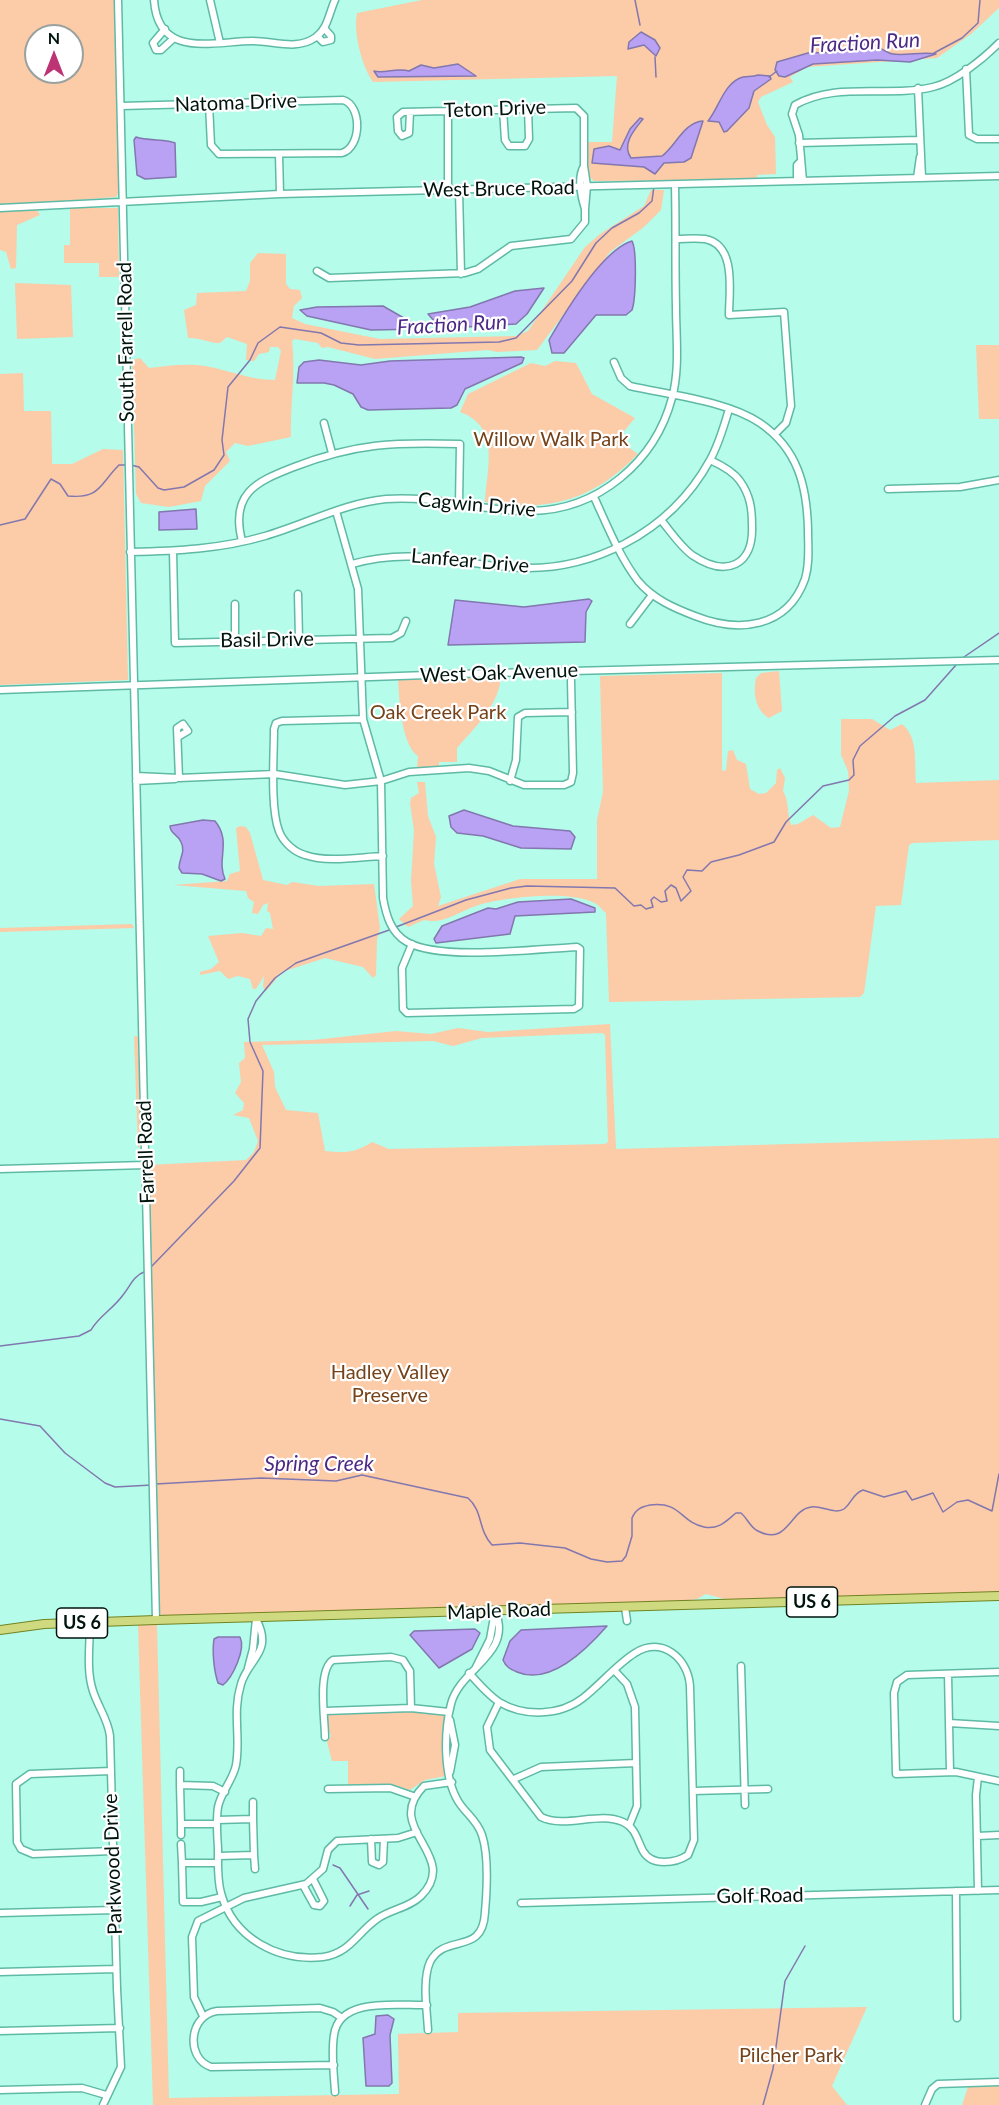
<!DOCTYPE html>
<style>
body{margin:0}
#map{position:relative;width:999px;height:2105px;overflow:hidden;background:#b5fcea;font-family:Lato,sans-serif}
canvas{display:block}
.north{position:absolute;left:24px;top:24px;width:60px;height:60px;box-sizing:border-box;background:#fff;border:2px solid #99a19f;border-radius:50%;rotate:0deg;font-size:16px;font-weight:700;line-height:24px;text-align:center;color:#00140e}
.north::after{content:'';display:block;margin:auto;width:21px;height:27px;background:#bc3473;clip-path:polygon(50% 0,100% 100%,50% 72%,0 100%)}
</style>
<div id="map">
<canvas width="999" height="2105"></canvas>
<div class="north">N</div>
</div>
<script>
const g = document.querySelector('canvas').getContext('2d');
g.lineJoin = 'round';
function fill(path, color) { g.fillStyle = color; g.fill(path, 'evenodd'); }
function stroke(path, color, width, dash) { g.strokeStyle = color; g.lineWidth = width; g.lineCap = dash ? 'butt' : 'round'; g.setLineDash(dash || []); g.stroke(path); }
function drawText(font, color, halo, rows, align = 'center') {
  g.font = font + ' Lato,sans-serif'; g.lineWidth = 4.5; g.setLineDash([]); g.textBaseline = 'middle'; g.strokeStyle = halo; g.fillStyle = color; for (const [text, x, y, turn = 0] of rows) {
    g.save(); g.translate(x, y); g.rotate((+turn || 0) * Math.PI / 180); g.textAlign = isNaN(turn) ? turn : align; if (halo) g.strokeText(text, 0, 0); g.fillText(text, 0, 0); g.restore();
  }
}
fill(new Path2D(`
 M0,0H116L119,192L116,197L0,206ZM36,36H72V72H36Z
 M422,0H999V8L971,34L937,58L807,67L790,77L793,82L761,97L758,102L767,125L775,137L776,174L757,175V180L594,181L588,176L587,142H612L617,76L373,82C362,66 353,33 357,13Z
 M651,190H664L661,210L644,227L610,252L537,350L497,352L488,350L375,359L328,347L322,348L318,343L295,339L292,341C296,374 290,404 291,437L248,446L235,443L226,452L230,461L205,486L201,501L169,507L141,503L136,494L132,360L140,358L149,368C167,366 187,363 205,366C229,370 250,380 275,380L281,351L278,347H270L269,352L259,354L254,361L246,360L247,344L227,337L220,343C209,343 198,337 188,338L184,310L196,305L197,293L246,291L250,281V263L258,253L286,254V284L290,289L300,290L302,298L294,306L292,318L305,324L380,339L516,336L528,331L585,247L600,234L644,206Z
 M70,208H118L119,277H99V263H64V245H70Z
 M37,210L40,215L17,225L16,268L11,269L6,252L0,250V212Z
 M15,283L71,285L73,337L17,339Z
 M976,345H999V419H979Z
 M555,361L576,363L592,394L635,418L621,435V442L638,454C592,501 549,512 485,502C487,467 501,427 460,412L468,394L531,363L545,366Z
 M23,373L24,411H51L52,464H72L103,449L123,450L128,680L0,685V374Z
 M779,671L782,711L769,718C755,710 753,692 756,678L761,673Z
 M722,673V771L726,770L728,751L733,750L737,760L746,764L750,789L759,794L766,793L776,783L777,770L780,768L785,778L783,791C789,800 787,814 791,825L798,824L813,815L831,828L840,827L849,791L848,771L841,755V719H872L890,730L902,724C919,738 914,763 916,783L999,780V840L913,843L909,845L901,905L876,906L864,993L860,997L609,1002L606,913C603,911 602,909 600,907C581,888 501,897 476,906C458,912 442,925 424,920L408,927L399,919L413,906L411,881L414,831L410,803L411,798L419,793L417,782H425L428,816L436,837L434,864L441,897L438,906L520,879H597V820L603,792L600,676Z
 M501,675C500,705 475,727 457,748V762H439V767H417L418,756C401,745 399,697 398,678Z
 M240,826L246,827L250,833L263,880L287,885L292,882L319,886L374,884L380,928L377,940L376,975L373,978L363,967L325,958L282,972L266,991L263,987L264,976L256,989H253L250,979L238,976L228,979L220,971L200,975V972L211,969L219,962L208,936L242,933L261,936L266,928L273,929L270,913L267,911L268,903L263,905L258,914L252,913L254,902L248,898L246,891L173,885L227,881L230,874L240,871L236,828Z
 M132,924L134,928L0,932V928Z
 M610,1024L616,1149L999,1138V1593L728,1600L706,1594L697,1599L682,1601L162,1616L159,1612L148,1165L246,1160L254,1152L258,1141L249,1118L233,1115L243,1110L244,1103L235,1093L241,1082L239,1063L245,1058L244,1042L313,1040L396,1031L431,1034L458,1028L488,1032ZM602,1033L605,1035L608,1142L605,1144L389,1149L372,1142C355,1153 345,1153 325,1151L318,1113L286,1110L275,1087L274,1072L262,1045L433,1041L453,1046L482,1038Z
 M134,1036L139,1037L141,1146L138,1148Z
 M138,1625H157L169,2098L399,2094L398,2034L458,2032V2013L867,2007L832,2086L847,2105H153Z
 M406,1710L445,1716L443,1740L446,1776L425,1780L410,1790L394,1785H348V1761H332L327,1742L331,1736L327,1726L328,1715Z
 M999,2085V2105H962L968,2087Z`), '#fccba8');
const water = new Path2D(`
 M641,32L655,40L660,48L656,56L644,45L628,49L629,42Z
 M862,40C875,41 881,52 893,54C906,56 924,51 936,54L910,62L877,60L813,64L785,77L779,76L775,70L777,62L808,53L838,52Z
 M458,64L476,76L378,77L374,71C385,74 397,67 409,71L421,65L434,68Z
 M758,75L770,76L771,79L754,91L749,108L727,131L724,132L719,122L708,121C719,108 724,82 743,77C748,76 753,77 758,75Z
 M640,118L643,119C635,129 621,144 631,158L662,156C675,147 684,122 703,121L691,158L684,162L664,163L655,174L644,167L592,163L594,149L609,146L620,150L630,129Z
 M136,137C147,141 168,139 175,143L176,177L145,179L137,175L134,140Z
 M632,241C637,250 636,298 632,310L626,315H596L564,353H552L549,340C564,314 602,250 632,241Z
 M544,288L527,314L516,324L449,328L436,323L428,314L470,307L515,291Z
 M383,306L423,329L371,330L307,316L300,310L317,307Z
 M521,357L524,358L522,363L465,389L457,405L451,408L368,410L361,407L353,394L334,385L324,383H297L299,367L304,362L319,360L361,365L390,361Z
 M196,509L197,529L159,530V512Z
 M589,599L592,601L586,612L585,642L448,645L455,600L524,607Z
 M464,810L513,826L570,831L575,837L571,849L521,848L483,836L457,833L451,827L449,816Z
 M203,820L215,821C232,842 216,859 225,879L221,881L202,874L182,873L179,868C179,858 186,852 181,842C178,834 170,834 170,826Z
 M571,899L595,908V912L515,916L510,934L436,943L434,939L442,926L488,908L496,909L518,902Z
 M607,1626C587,1649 550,1686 517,1672C510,1669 506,1667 503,1660L510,1641L521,1630Z
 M475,1629L480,1633L472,1649L439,1668L410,1635L414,1631Z
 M218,1637H240C246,1649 233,1677 223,1685L218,1683C214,1671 212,1652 214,1639Z
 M388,2015L394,2019L390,2035L392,2083L389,2086H366L363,2038L375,2034L376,2016Z`);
fill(water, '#b9a1f3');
stroke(water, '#8277ae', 1.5);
stroke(new Path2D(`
 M635,0L640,25
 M934,53L962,38L978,23L980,0
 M655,57L656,77
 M769,77L777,71
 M131,465L139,467L158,488L164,490L184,487L214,470L224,455L222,440L228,387L250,360L258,343L280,327L321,333L341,343L359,345L499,342L516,338L572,281L596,243L612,228L639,213L652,201L654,186
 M0,525L25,519L51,479L60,484L68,496C100,499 99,485 119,465H126
 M961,659L999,633
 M396,927L466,900L511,888L527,886L615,888L634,906L641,905L646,909L653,907L651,900L654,897L661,902L667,901L665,891L671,885L676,888L681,901L691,891L683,877L687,870L702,871L711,862L739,855L774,842L786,822L823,786L849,780L854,775L853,760L860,746L895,716L925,700L956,665
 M152,1266L234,1181L260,1148L263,1071L250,1042L248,1019L256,1001L275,978L296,963L392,929
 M0,1346L79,1336L91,1330C99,1316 113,1309 123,1295C131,1285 133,1276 146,1271
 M0,1419L40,1426L65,1453L105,1483L115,1487L152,1485
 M156,1484L261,1478L336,1481L362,1475L468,1498C483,1511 478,1530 492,1545L520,1543L565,1548L591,1559L607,1562L622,1561L626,1556L632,1536V1518C636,1509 641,1507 650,1505C681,1501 680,1522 704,1527C719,1530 726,1521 736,1513H741C747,1518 749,1525 756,1530C788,1548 789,1510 811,1507C821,1505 835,1515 844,1509C852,1503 852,1494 863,1490L884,1497L906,1491L912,1500L933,1493L943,1512L957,1502L968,1500L992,1511L999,1474
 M333,1865L340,1868L368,1909
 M350,1906L357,1895L369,1891
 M763,2105L773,2069L785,1981L805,1946`), '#8277ae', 1.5);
const minor = new Path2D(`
 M118,0L156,1620
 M154,0C158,60 214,41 253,41C275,41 297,51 316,37C328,28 329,13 335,0
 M210,0L220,43
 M165,29L153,43L156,50H161L174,38
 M317,36L323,42L331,40V36L324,28
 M966,69L969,135L977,139H999
 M918,88L922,178
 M121,106L343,100C362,105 362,147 342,153L219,154L211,145L209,104
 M503,109L505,140L509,146H525L529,139L528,108
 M448,110V190
 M410,112L409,133L402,136L398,131L397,117L403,112L576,108L584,116V166
 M799,143L919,140
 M279,154L280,194
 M584,166L587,186L585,209C581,197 577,177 584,166Z
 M917,178L920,157
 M797,181V165L800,162
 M803,181L799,135L792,114L795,105C837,81 888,98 933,87C955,82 983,59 999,43
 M459,190L461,274
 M0,208L280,194L999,176
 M676,239C685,239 696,238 705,239C737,245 729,292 729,315L784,312L791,406L786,423L775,434
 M317,271L329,278L465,273L478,269L511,246L571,239L585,222V209
 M324,423L332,453
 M888,489L960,487L999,480
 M594,497C607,525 619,556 638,581C653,599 674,608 695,616C738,633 787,629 805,579C810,563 808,546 808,530C807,486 798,449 760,423C727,401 670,395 630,386L621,378L614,362
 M336,511L358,589L363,719L381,781L383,898C386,915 391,933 407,942C440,961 536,949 577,947L580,949L579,1006L574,1009L407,1013L403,1009L402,968L412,944
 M661,520C671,532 680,546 692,555C726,578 754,566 752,525C752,508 750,495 740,481C733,471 721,465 710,460
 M242,541C230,494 255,482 294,467C356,443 395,442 460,444L459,504
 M173,551L175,643L392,638L401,633L406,621
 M130,552C176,551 221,549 265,536C306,524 344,503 386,499C435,495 483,512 531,511C598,510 655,462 672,398C680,369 676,337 676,307C675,266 676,226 675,185
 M352,564C410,548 449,562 507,567C589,575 670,533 710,460C719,444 724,426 729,409
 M298,594L299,639
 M235,604V640
 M630,624L652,595
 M0,690L456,674L999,660
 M363,719L282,721L276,723L274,729C274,756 270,808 279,831C283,842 294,852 305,855C328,863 359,857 383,856
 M178,737L188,731L183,724L177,728L179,778
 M136,776L179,778L275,774L345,785L381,781L409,772L469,768L489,771L524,785H564L571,782L573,773L571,680
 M136,781L175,779
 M510,781L516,760L518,717L525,713L572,712
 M0,1169L146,1165
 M625,1607L627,1621
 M256,1619C274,1652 248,1659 241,1684C232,1713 241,1737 236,1765C233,1780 221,1792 218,1807C216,1820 217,1834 218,1848C218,1862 217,1879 221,1893C233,1938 278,1962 323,1957C350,1953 357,1933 377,1919C391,1909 409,1908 421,1896C462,1855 381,1829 424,1786L452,1782
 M90,1623C90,1645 86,1670 93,1691C98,1707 108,1719 110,1736L117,1989L121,2067L103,2105
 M741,1666L745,1805
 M476,1667L490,1639L495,1611
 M248,1668L253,1649L256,1619
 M614,1670L627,1684L635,1707L637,1806L629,1826
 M999,1672L907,1675L897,1682L894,1693L896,1774L956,1772L999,1781
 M469,1673C478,1683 488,1695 499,1702C524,1717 560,1716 583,1698C601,1684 616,1665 635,1653C662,1636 688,1658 690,1686L694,1840L688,1855C676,1863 652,1867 643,1851C637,1840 636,1828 623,1822C598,1811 566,1829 541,1817L490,1750L487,1727L499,1702
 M948,1674L950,1772
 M325,1711L411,1708L449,1712
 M450,1720L455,1745L450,1772
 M949,1723L999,1726
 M325,1737C325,1719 317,1670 333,1660L391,1657L403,1660L410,1671L411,1708
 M111,1771L30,1774L16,1784L17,1842L21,1849L33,1854L113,1851
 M180,1771V1785
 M514,1779L541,1767L636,1763
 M328,1789L390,1788L413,1796
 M693,1791L768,1789
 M253,1802V1819
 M217,1820L253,1819L254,1855L218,1856
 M181,1824V1835
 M217,1824H181L180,1785L213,1786L225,1792
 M977,1836L999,1835
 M371,1839L372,1862L379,1865L383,1862L384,1839
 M181,1844L182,1863
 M254,1855L255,1869
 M218,1863H182L183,1902H201L222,1897
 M303,1885L314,1905L320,1906L324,1901L313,1879
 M956,1891L957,2018
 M978,1891L976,1795L978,1777
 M521,1903L999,1890
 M0,1913L115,1910
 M0,1972L116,1969
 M203,2016L194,1997L192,1937L198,1921L244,1898L306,1884L323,1869L328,1850L337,1841L398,1838L417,1832
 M428,2030C427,2011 422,1980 430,1962C445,1932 483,1957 485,1912C487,1889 489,1856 482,1835C477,1820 465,1813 458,1801C443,1776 444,1731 451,1704C460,1668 514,1654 495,1611
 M0,2031L120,2028
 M334,2065L211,2067C185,2058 189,2015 217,2011L320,2008L333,2012L342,2018
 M0,2090L82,2088L106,2095
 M335,2092C334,2074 331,2054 334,2035C339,1996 399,2006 427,2005
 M925,2105L932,2089L938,2084L999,2082`);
const major = new Path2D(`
 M0,1630L44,1624L156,1620L999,1596`);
stroke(minor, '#5ebaa5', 9);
stroke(major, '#718421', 10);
stroke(minor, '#fff', 6);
stroke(major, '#ced980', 8);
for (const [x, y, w] of [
 [812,1602,51],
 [82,1623,51]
]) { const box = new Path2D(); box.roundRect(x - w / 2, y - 15, w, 30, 4.5); g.fillStyle = '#fff'; g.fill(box); stroke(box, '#00140e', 1.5); }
drawText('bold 18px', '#00140e', null, [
 ["US 6",812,1602],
 ["US 6",82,1623]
]);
drawText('20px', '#00140e', '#fff', [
 ["Natoma Drive",236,103,-2],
 ["Teton Drive",495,109,-2],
 ["West Bruce Road",499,189,-1],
 ["South Farrell Road",126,342,-91],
 ["Cagwin Drive",477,505,5],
 ["Lanfear Drive",470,561,5],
 ["Basil Drive",267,640,-1],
 ["West Oak Avenue",499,673,-2],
 ["Farrell Road",146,1152,-92],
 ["Maple Road",499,1611,-2],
 ["Parkwood Drive",113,1864,-92],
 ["Golf Road",760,1896,-1]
]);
drawText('20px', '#754219', '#fff', [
 ["Willow Walk Park",551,440],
 ["Oak Creek Park",438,713],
 ["Hadley Valley",390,1373],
 ["Preserve",390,1396],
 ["Pilcher Park",791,2056]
]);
drawText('italic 21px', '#4d2986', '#fff', [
 ["Fraction Run",865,43,-3],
 ["Fraction Run",452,325,-3],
 ["Spring Creek",319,1464]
]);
</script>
